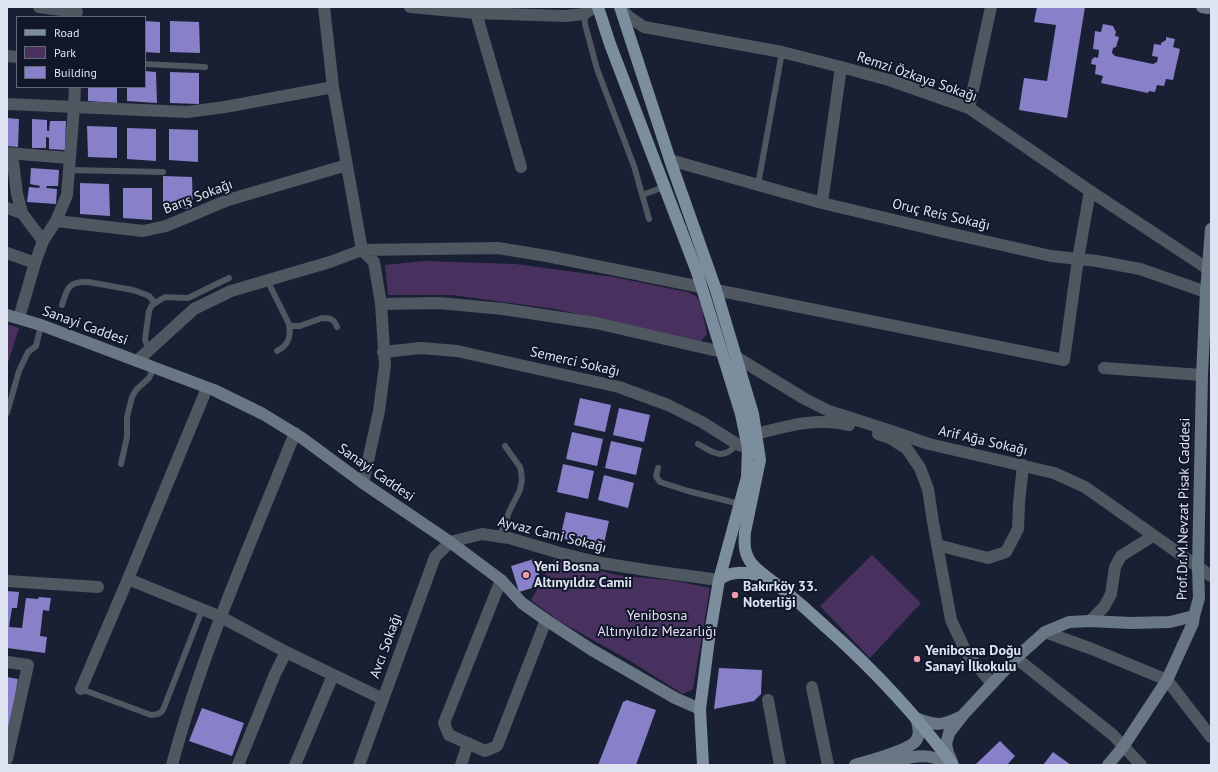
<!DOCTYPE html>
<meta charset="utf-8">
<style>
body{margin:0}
#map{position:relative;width:1218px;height:772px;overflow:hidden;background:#192034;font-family:"PT Sans",sans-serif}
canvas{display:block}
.frame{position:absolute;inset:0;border:8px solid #dfe4f2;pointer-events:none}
.legend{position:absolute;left:16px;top:16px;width:130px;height:72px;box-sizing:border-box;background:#101729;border:1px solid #636979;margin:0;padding:5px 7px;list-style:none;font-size:12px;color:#dfe4f2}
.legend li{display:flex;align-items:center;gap:8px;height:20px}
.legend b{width:20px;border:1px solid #636979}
</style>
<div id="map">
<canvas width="1218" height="772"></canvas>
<div class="frame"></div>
<ul class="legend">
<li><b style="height:5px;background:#7c8d9e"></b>Road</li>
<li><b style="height:11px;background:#49315f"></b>Park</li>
<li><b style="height:11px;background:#8880c9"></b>Building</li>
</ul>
</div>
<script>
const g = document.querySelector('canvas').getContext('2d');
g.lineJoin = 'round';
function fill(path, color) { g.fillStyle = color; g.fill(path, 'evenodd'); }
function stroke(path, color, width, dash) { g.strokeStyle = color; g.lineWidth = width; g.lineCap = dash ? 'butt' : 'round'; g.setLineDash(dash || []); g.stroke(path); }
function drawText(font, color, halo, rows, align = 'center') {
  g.font = font + ' "PT Sans",sans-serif'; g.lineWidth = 4; g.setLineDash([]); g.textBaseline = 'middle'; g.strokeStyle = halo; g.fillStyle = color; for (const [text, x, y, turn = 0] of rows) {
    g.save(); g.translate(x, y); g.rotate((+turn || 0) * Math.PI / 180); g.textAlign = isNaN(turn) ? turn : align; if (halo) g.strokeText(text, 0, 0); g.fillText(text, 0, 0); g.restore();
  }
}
fill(new Path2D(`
 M425,261L515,264L613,277L687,292L696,296L701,305L707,334L701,341L555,309L452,295H388L385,265Z
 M7,324L19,328L7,366Z
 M872,555L921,603L870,658L820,606Z
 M554,559L616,575L676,581L710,588L693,689L683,694L627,659L559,621L531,600Z`), '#49315f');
fill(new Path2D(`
 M1037,7H1085L1067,118L1019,110L1024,78L1047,81L1056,25L1034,22Z
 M145,21L160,22V53L145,52Z
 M170,21L199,22L200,53L170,52Z
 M1103,24L1113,26L1116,32L1115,36L1119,37L1116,47L1113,48L1112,53L1115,56L1153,64L1157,62L1158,57L1152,56L1154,44L1161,45V43L1166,40V37L1175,39L1173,47L1180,49L1173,80L1166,79L1164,86L1157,85L1155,92L1149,91L1148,93L1101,83L1103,76L1095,74L1096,65L1091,64L1092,59L1095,57L1098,58L1099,50L1093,49L1095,31L1101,32Z
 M145,71L156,72L157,103L127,101V87H145Z
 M170,72L199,73V104L170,103Z
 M88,87H117V103L88,101Z
 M7,118L19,119L18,147L7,146Z
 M32,119L47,120V131H49L50,121H66L65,150L49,149V138L46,137V148H32Z
 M87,126L117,127V158L88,157Z
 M127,128L156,129V161L127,159Z
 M169,129L198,130V162L169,160Z
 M31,168L59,170L58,186H47L46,188L57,189L56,204L27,202L29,187L39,188L40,186L30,184Z
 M163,176L192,177L193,209L163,207Z
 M80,183L109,184L110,216L80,214Z
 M123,188H152V220L123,218Z
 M580,398L611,405L605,432L574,425Z
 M619,408L650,415L644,442L613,435Z
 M572,432L603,439L597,466L566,459Z
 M611,441L642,448L636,475L605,468Z
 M563,464L594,471L588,499L557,492Z
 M604,475L634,483L628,508L598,500Z
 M566,512L609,521L603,548L560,538Z
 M534,559L542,585L519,592L511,566Z
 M7,591L19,592L17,608H12L9,627L22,628L26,598L38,599L39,597L51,598L49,611L43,610L40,636L47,637L45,653L7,648Z
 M719,668L762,670L761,694L754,701L714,709Z
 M7,677L18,679L8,737L7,736Z
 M627,700L656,710L636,765H598L623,702Z
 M202,708L244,723L232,756L189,741Z
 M1000,741L1015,756L1007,765H977L976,764Z
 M1053,752L1071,765H1043Z`), '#8880c9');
stroke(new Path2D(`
 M584,14L585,24L597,69L634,166L649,219
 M145,64L205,67
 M69,170L163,172
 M758,185L782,52
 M642,195L664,187
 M267,280L289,324C291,336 289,345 277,351
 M62,305C67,288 69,281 88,282L133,290L144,294L149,296L155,303
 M290,326H300L322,318C331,318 334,319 337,327
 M149,350L145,340L146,332L149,311L152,305L165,297L188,298L229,278
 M7,413L19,371L28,352L36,346L41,325
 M698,444C714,453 723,461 737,444
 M121,464L127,437V417L132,397L136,390L149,378L154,368
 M658,468L656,476L660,482L688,491L740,504
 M500,537L509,512L520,490L522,480L521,471L520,467L505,446
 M81,689L151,715C156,715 160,714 163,710L202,610`), '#4f5760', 6);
stroke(new Path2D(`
 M39,7L77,12
 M324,7L333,87L362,250L374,262L381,304L385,365L379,411L363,483
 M410,7L476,13L565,16L584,14L594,7
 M621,9L629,17L644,27L782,52L841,67L889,80L969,108L1090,191L1208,269
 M476,13L521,167
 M7,56L17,57
 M7,104L187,112L225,107L333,87
 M969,108L991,7
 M7,153L70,158
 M12,154L17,194L22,213L43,241
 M670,160L822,203L953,234L1051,256L1097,261L1140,269L1206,292
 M822,203L841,67
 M7,208L22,213
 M56,221L143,231L166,226L228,200L347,165
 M7,253L35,263
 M716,290L1064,360L1078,259L1090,191
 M381,304L439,303L503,309L596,323L722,352
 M19,318L35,263L43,241L56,221L67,195L74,107L75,87
 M383,352L421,348L457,351L619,387L668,405L702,422L737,444L748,448
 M736,357L805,399L829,411L894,432L929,444L1054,473L1085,487L1211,576
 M137,361L194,309L231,291L330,262L362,250L498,248L547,256L701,287
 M1104,368L1202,375
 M207,388L128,579L221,617L286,652
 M756,434C787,426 818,417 849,425
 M878,434L890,438L907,449L920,468L928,489L933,522L951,620L966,652L992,684
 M937,545L988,558L1006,552L1018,529L1019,503L1023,465
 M501,580L444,723L449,735L485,751L497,746L546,620
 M7,581L98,587
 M1090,621L1104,607L1111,594L1115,567L1121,556L1153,536
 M1045,632L1092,649L1167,680L1211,737
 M1016,658L1113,735L1141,765
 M7,662L28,665L7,759
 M812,687L828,765
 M81,689L128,579
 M768,700L780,765
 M172,765C202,651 251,543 295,433
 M238,765L275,674L286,652L383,699
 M295,765L333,675
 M359,765L435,557L450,542L482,534L509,538L560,553L601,563L652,571L719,580
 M461,765L468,743`), '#4f5760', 12);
stroke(new Path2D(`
 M1202,7L1208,8L1210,7
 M7,315L41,325L214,390L263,414L302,438L363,483L450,542L501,580L522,603L546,620L592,650L675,698L700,709
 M916,718C936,726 942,726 960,717
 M952,762L948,753L946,744L949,733L963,715L1016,658L1045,632L1069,622L1090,621L1131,623L1170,622L1194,616
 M855,765C868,761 912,750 917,739C921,732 918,725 916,718
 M885,765C901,760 917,753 935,758C940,759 945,763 949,765
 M1108,765L1123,747L1167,680L1193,623L1194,616L1199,598L1198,568L1202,375L1206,292L1211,229`), '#697683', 12);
stroke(new Path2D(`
 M598,7L610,44L697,272L741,414L748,448L747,477L719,580L709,639L700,709L703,765
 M620,7L670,160L716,290L753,414L760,460L745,532C744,544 744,554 752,564C760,573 770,579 780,587C796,600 812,614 828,629C874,670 916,715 953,765
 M719,580C732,569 749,573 764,576`), '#7c8d9e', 12);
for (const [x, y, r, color] of [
 [526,575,4,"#f29aad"],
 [735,595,4,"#f29aad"],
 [917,659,4,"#f29aad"]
]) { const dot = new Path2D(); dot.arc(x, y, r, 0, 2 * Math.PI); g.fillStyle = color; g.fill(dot); stroke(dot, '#101729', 1.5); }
drawText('14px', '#dfe4f2', '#101729', [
 ["Remzi Özkaya Sokağı",917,77,19],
 ["Barış Sokağı",198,197,-21],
 ["Oruç Reis Sokağı",941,215,13],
 ["Sanayi Caddesi",85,326,20],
 ["Semerci Sokağı",575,362,13],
 ["Arif Ağa Sokağı",983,441,13],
 ["Sanayi Caddesi",376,473,35],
 ["Prof.Dr.M.Nevzat Pisak Caddesi",1184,509,-89],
 ["Ayvaz Cami Sokağı",552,535,14],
 ["Avcı Sokağı",386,646,-70]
]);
drawText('bold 14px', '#dfe4f2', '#101729', [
 ["Yeni Bosna",534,567],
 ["Altınyıldız Camii",534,583],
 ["Bakırköy 33.",743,587],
 ["Noterliği",743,603],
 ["Yenibosna Doğu",925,651],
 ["Sanayi İlkokulu",925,667]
], 'left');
drawText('14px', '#e9e0f3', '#101729', [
 ["Yenibosna",657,616],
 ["Altınyıldız Mezarlığı",657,632]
]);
</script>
